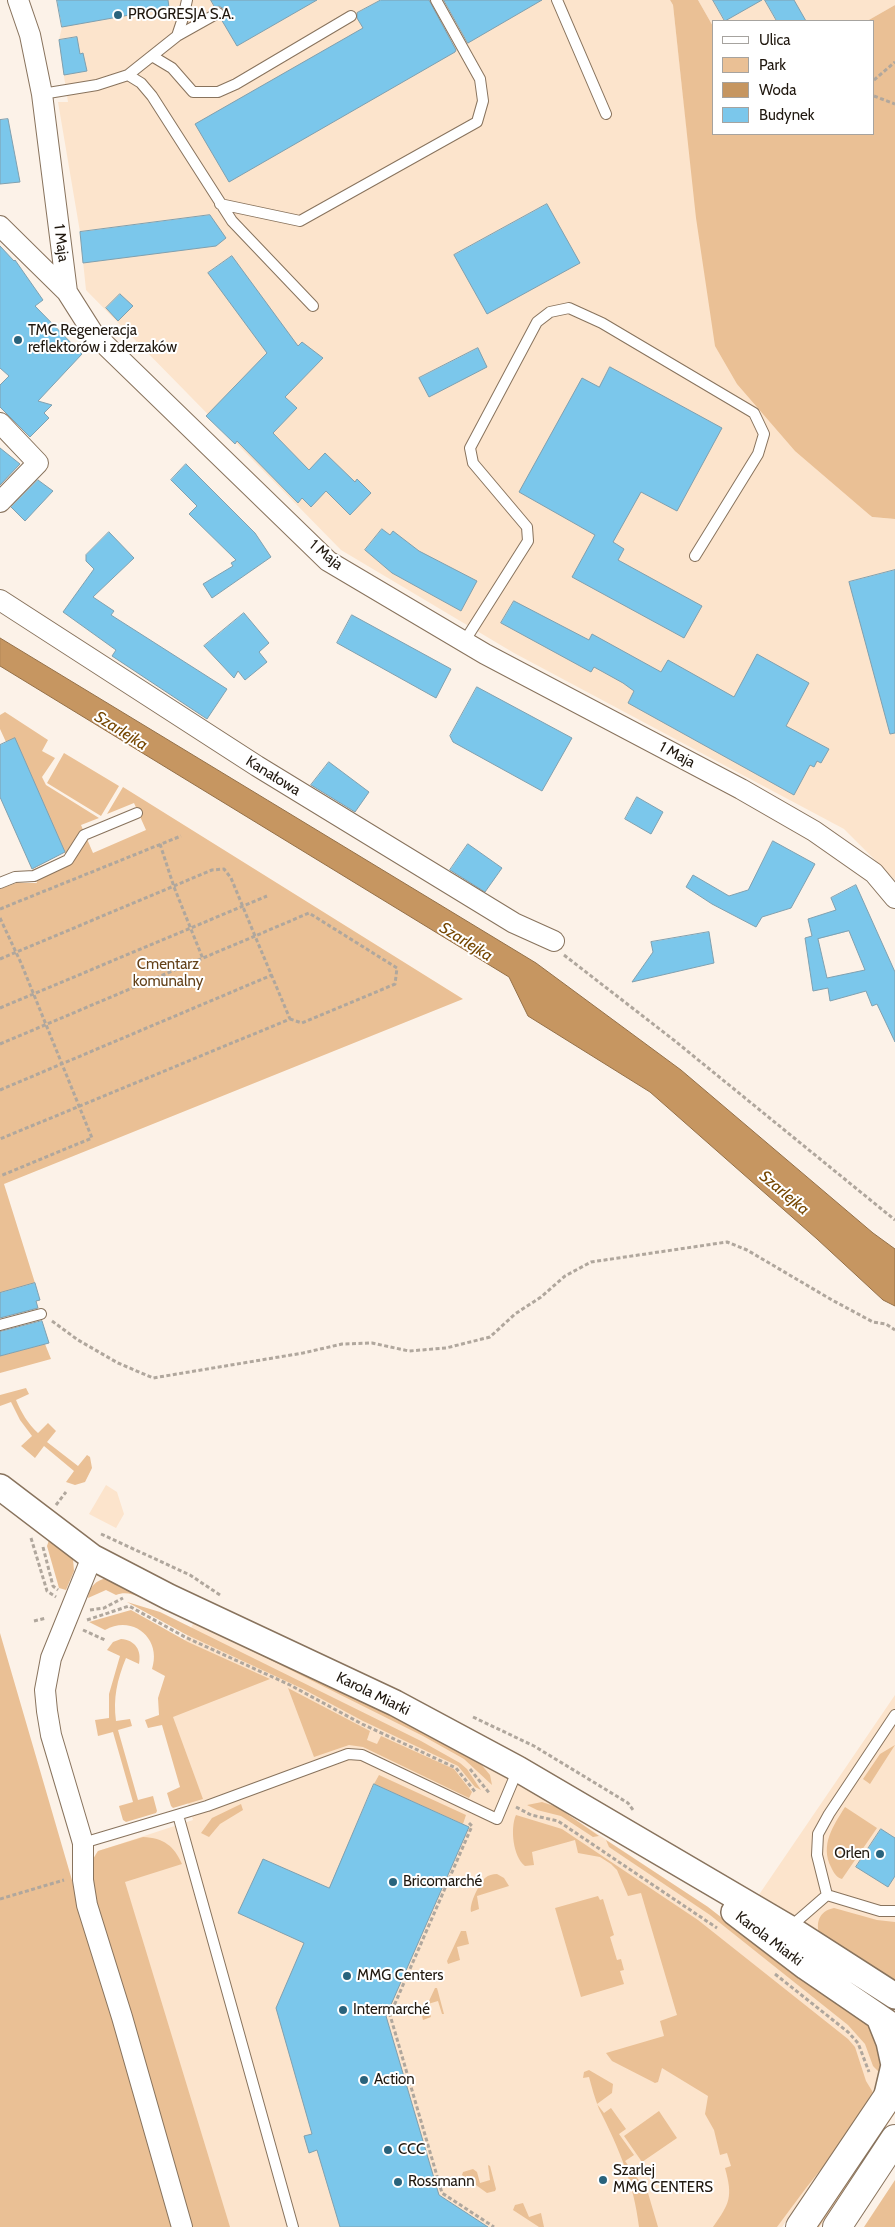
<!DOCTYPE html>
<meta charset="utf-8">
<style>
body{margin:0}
#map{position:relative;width:895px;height:2227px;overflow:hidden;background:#fcf2e8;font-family:Cabin,sans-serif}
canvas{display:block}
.legend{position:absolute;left:712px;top:20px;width:162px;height:115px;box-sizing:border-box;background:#fff;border:1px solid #a6a39f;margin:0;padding:6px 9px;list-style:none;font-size:15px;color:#20180f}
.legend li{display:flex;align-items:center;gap:10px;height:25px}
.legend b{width:25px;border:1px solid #a6a39f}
</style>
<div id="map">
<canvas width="895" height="2227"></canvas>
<ul class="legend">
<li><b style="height:6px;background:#fff"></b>Ulica</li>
<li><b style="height:14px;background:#eac095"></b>Park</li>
<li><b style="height:14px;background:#c69661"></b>Woda</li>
<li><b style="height:14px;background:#7bc7eb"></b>Budynek</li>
</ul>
</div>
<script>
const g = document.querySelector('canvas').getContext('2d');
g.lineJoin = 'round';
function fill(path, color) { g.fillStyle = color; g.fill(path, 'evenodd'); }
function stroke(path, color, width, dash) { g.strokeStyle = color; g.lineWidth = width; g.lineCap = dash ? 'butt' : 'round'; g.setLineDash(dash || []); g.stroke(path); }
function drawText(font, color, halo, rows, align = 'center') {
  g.font = font + ' Cabin,sans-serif'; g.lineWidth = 4; g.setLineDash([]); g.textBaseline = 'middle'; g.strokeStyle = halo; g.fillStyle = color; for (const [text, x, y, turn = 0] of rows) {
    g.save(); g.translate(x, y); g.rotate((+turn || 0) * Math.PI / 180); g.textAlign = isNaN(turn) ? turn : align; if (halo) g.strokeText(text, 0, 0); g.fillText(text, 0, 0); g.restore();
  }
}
fill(new Path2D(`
 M57,0H670L673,5L687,131L871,517L895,519V880L844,829L514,653L341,550L86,290L80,232L58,102H68L61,57L59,40L62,27Z
 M698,0H895V5L867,21H714V28Z
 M106,1485L117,1492L124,1514L116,1528L89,1514Z
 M195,1620L480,1763L543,1798L708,1907L763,1950L868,2026L883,2081L856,2134L796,2206L782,2227H190L95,1855L98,1851L193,1820L161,1712L168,1674Z
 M895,1695V1983L754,1902Z`), '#fce4cc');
fill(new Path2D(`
 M670,0H698L714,28V134H874V21H867L895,5V519L872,517L795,451L737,384L715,346L696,218L673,5Z
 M5,712L48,740L42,751L55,758L42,777L46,785L99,818L81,825L93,853L146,830L134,803L107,814L123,787L463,999L4,1184L35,1283L0,1293V889L16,883H37L32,870L66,855L15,739L6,742L0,729V715Z
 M64,753L119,786L101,816L47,783Z
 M45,1344L51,1359L0,1373V1356Z
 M26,1388L29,1394L16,1400C21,1412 28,1424 38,1433L48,1423L56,1431L47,1442L78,1466L87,1455L90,1457L92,1468L85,1482L75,1485L66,1482L74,1471L44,1446L35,1458L21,1446L32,1436L20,1420L11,1402L0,1406V1395Z
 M49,1540L73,1559L74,1571L66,1590L59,1588L47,1546Z
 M107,1578L156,1604C143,1599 129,1589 116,1595L106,1590L88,1598C89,1587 96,1580 107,1578Z
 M127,1602L160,1612L421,1741L460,1763L467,1769L481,1790L475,1787L458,1766L363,1721L303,1689L185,1634Z
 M131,1610L188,1642L270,1679L173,1717L203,1799L173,1808L171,1806L167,1793L180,1787L162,1725L148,1728L145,1720L159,1715L158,1698L165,1676L152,1669C162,1639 133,1614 105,1630L89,1622Z
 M170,1610L399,1718L480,1763L490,1775L492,1785L464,1759L423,1736Z
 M0,1633L173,2227H0Z
 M121,1639C135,1640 142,1650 139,1664L126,1658C117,1680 113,1698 116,1721L130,1719L132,1726L118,1730L138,1800L153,1796L157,1811L156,1813L126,1822L123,1820L119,1806L133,1802L113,1732L98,1736L95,1720L109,1718V1694L120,1656L107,1650L113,1642Z
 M288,1688L370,1731L367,1740L377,1744L381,1736L454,1769L472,1792L469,1798L363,1747L349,1745L314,1757Z
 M895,1745L870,1784L863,1779L880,1754Z
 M379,1775L466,1815L463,1824L374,1784Z
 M542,1802L557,1807L599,1836L593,1837L561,1816L537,1810L527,1805Z
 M241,1804L243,1810L220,1824L209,1837L201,1833L212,1818Z
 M845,1807L877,1828L842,1879C836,1877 834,1873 831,1867C820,1845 833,1826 845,1807Z
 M516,1815L562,1829L698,1920L848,2039L855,2047L866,2081L877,2099L806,2188L777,2227H713C730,2203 733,2197 725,2168L731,2166L727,2153L720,2155L714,2130L705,2114L708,2096L662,2068L658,2082L655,2083L612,2061L606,2053L664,2036L660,2021L677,2015L641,1893L628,1896L617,1870L611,1864L600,1857L578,1853L575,1840L532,1852L534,1865L525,1866C513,1857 510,1828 516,1815Z
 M143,1837C164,1838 174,1846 182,1864L125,1882L230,2227H190L93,1904V1859L98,1851Z
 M606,1840L708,1907L763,1950L860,2017C878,2035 881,2051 883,2076L873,2066L865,2044L848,2025L710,1915L609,1847Z
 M497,1874L504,1878L509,1886L477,1896L479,1909L471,1912C469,1904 479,1884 485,1878C489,1875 492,1874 497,1874Z
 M598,1896L600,1900L603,1899L614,1935L610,1937L617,1960L621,1959L624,1970L620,1971L624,1984L581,1997L555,1908Z
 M834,1908L877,1920L895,1922V1983L820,1936C815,1923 819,1911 834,1908Z
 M461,1931H466L469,1944L457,1947L460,1960L448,1964L447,1961Z
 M435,1988H437L444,2014H442L438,2001L428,2004L431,2017L423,2020L422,2016Z
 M589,2070L613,2084L612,2093L597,2104L604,2113L611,2108L626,2129L619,2134L634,2155L625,2161L648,2193L658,2227H639C634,2184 619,2148 599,2109C595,2099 592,2088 589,2077L583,2078L584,2072Z
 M895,2100V2113L819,2227H809Z
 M659,2111L677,2138L642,2162L624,2136Z
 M488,2165L490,2166L496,2189L495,2191L487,2193L462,2175L463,2172L473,2169L477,2172L480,2183L490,2180Z
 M895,2180V2227H864Z
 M523,2203L529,2217L541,2213L544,2227H539L513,2210L515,2205Z`), '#eac095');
const water = new Path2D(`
 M0,638L536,963L681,1070L873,1233L895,1249V1306L883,1300L817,1239L650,1092L528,1016L509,977L0,666Z`);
fill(water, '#c69661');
stroke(water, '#947048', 1);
const building = new Path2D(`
 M57,0H168L169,8L62,27Z
 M211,0H317L237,46L221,19L225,14L224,9L219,6L215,7Z
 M381,0H429L456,50L455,52L229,182L195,124L363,28L357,18V13Z
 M444,0H542L468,43Z
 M713,0H762L725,21Z
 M765,0H794L806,21H777Z
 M77,37L80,54L83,53L87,71L64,75L59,40Z
 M8,119L20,182L0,184V120Z
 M547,204L580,263L487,314L454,255Z
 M210,215L226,238L216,246L83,263L80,232Z
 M0,246L14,261L15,260L43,300L35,306L82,354L38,401L52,405L44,413L49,418L30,437L0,407V385L9,376L0,368Z
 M232,256L298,346L302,342L323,358L285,397L297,408L273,433L309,470L325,453L355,482L357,479L371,493L350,515L326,491L311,507L302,498L298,503L237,441L235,444L206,416L267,353L208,273Z
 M120,294L133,306L118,321L106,308Z
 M478,348L487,367L429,397L419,378Z
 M610,367L722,428L677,511L641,492L613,542L624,549L618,560L702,606L684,638L572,577L595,535L519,492L582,378L599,387Z
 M0,448L20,464L0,485Z
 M186,464L255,533L271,557L212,598L203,584L233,566L231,563L236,560L189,514L197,506L171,480Z
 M38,480L53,491L25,521L11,507Z
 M382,529L390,535L393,531L419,551L477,581L461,611L392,573L365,550Z
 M109,532L134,558L93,597L114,611L111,615L227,689L207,719L112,656L116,650L63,612L94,569L86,561V555Z
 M895,570V733L890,734L849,582Z
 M514,601L589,640L592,634L661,672L668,660L734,697L757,654L809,683L786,726L829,749L821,763L817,761L814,767L810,765L794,795L628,703L634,691L623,683L594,667L591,672L501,623Z
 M244,613L269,643L259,652L267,662L245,680L238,671L234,678L204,646Z
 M352,615L451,669L436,698L337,643Z
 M477,687L572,738L542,791L453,742L450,736Z
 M15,738L65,852L32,869L0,797V745Z
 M329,762L369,792L355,812L311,785Z
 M637,797L663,812L651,834L625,819Z
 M773,841L815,864L791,908L762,917L756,927L712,904L686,887L693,875L729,896L748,890Z
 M468,844L502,868L485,892L450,870Z
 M856,885L895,972V1042L877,1004L872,1006L866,991L830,1001L828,988L813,991L805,938L812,936L808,919L836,910L831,898ZM849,931L865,970L827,978L818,939Z
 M709,932L714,963L632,982L653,952L651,942Z
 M35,1283L40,1300L36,1301L38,1308L0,1318V1293Z
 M42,1321L49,1343L0,1356V1332Z
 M374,1784L469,1827L386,2016L439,2195L488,2227H340L317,2150L309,2153L304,2136L312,2134L276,2008L304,1943L238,1913L263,1859L329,1888Z
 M881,1829L895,1838V1876L888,1887L856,1867Z`);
fill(building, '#7bc7eb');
stroke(building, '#80a0af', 1);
const service = new Path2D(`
 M557,0L606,114
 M177,36L218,13
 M152,56L172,68L193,92H218L236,84L351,16
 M128,75L141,83L152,96L232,221L313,306
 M42,94L97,85L128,75L177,36L183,18L187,0
 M220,204L300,221L477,122L483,101L480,79L436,0
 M464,642L528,541L527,527L473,463L470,448L537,322L550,312L569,308L602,323L754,413L764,434L758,454L695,556
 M0,883L15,877L34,876L68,860L84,835L137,813
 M0,1325L41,1314
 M178,1815L293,2227
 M83,1843L207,1806L348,1754L362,1755L497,1819L518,1769
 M827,1895L880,1911H895
 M789,1928L827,1895L817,1855L818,1834L829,1814L895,1715`);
const minor = new Path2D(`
 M18,0L30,35L42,94L67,292L93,333L328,561L485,654L741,789L814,831L874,873L895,898
 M0,226L67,292
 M0,423L38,463L0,502
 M0,600L257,766L514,923L554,941
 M92,1557L51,1658L45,1690L47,1711L51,1735L83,1843V1880L87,1905L122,2017L182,2227`);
const tertiary = new Path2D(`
 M0,1487L92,1557L169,1597L395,1703L518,1769L789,1928L895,1996
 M734,1912L806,1967L895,2028
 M879,2017L889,2042L894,2065L886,2099`);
const secondary = new Path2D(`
 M800,2227L895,2086
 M837,2227L895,2139`);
stroke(service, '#88735d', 12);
stroke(minor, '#88735d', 22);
stroke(tertiary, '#88735d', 28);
stroke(secondary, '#88735d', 30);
stroke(new Path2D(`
 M874,80L895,62
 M874,96L895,104
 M160,844L174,887L203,959
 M0,909L181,836
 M0,918L21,963L92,1138L0,1176
 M564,955L675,1041L895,1220
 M0,959L212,870L224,869L231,878L255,936L309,913L397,968L395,984L302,1023L290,1019
 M0,1008L267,896
 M0,1044L255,936L290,1019L0,1139
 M0,1090L272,975
 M52,1321L78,1340L118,1363L153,1378L303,1353L342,1344L372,1343L409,1351L446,1348L490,1337L515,1314L541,1297L565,1276L591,1262L727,1242L747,1250L832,1300L873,1322L886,1324L895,1330
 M56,1505L66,1492
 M101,1534L190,1575L220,1595
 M31,1538L47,1591L56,1597
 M43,1547L53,1586L58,1590
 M90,1610L104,1608L123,1598
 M87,1620L129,1606L185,1637L290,1685L362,1724L456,1768L476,1793
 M34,1621L46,1618
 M83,1630L105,1640
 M473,1717L534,1746L628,1803L633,1810
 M470,1769L490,1794
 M516,1807L531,1815L558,1821L717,1928
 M469,1823L472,1826L390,2015L442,2193L494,2227
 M0,1899L64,1880
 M775,1974L848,2032L858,2043L869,2072`), '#b0a79d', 3, [4, 2.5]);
stroke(service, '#fff', 10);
stroke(minor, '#fff', 20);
stroke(tertiary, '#fff', 25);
stroke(secondary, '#fff', 28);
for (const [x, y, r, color] of [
 [118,15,5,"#29637c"],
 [18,340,5,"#29637c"],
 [880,1854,5,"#29637c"],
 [393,1882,5,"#29637c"],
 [347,1976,5,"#29637c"],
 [343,2010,5,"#29637c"],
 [364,2080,5,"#29637c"],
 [388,2150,5,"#29637c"],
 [603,2180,5,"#29637c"],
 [398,2182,5,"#29637c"]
]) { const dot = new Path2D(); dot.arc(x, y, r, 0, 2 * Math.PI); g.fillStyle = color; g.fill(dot); stroke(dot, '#fff', 2); }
drawText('15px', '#20180f', '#fff', [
 ["PROGRESJA S.A.",128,15],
 ["TMC Regeneracja",28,331],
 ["reflektorów i zderzaków",28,348],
 ["Orlen",870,1854,"right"],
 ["Bricomarché",403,1882],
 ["MMG Centers",357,1976],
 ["Intermarché",353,2010],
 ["Action",374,2080],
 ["CCC",398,2150],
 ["Szarlej",613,2171],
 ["MMG CENTERS",613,2188],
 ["Rossmann",408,2182]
], 'left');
drawText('15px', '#20180f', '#fff', [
 ["1 Maja",61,243,83],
 ["1 Maja",326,555,39],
 ["1 Maja",677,755,28],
 ["Kanałowa",273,776,32],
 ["Karola Miarki",373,1694,26],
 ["Karola Miarki",769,1939,37]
]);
drawText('15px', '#634119', '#fff', [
 ["Cmentarz",168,965],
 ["komunalny",168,982]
]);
drawText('italic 16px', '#764702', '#fff', [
 ["Szarlejka",121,731,32],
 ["Szarlejka",466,942,32],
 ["Szarlejka",784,1193,40]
]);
</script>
